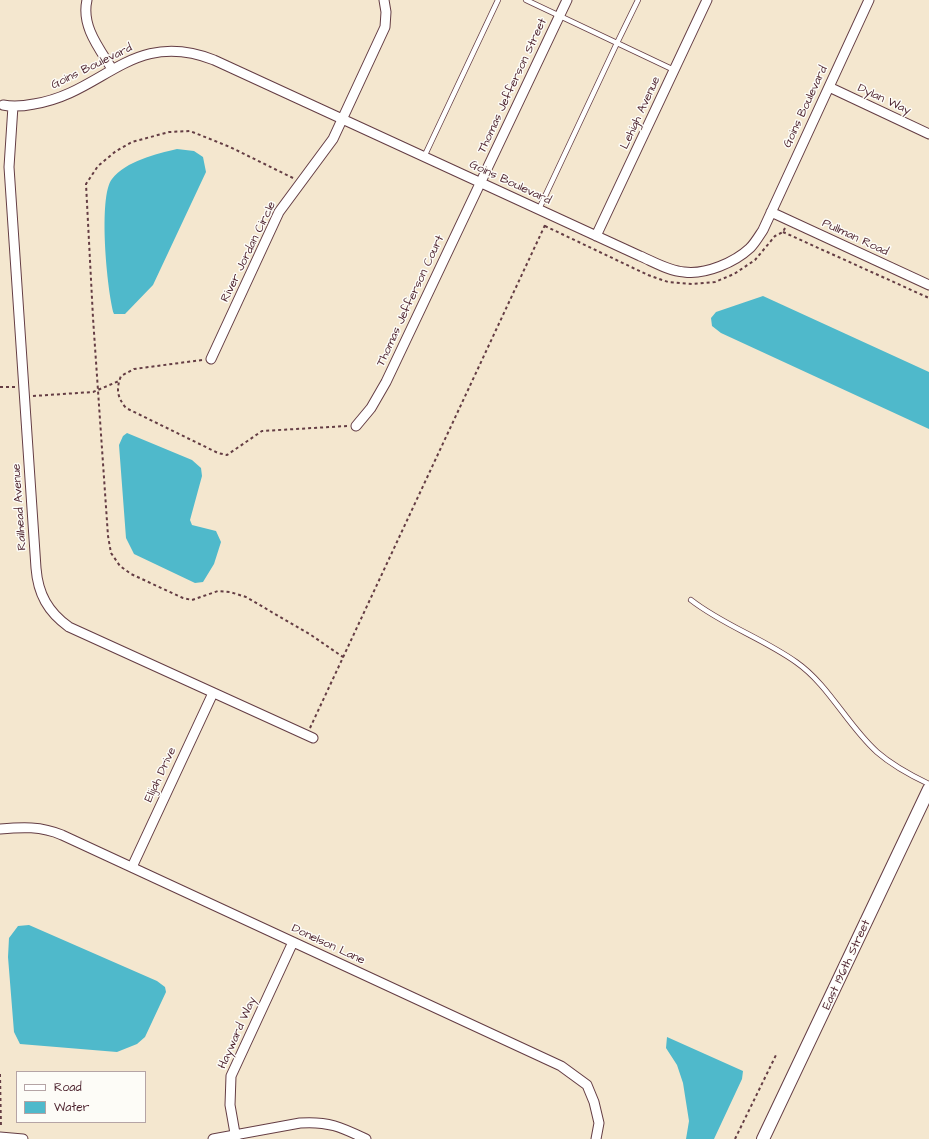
<!DOCTYPE html>
<style>
body{margin:0}
#map{position:relative;width:929px;height:1139px;overflow:hidden;background:#f4e7cf;font-family:"Architects Daughter",sans-serif}
canvas{display:block}
.legend{position:absolute;left:16px;top:1071px;width:130px;height:52px;box-sizing:border-box;background:#fdfcf7;border:1px solid #b5a4a5;margin:0;padding:5px 7px;list-style:none;font-size:12px;color:#4a1f2b}
.legend li{display:flex;align-items:center;gap:8px;height:20px}
.legend b{width:20px;border:1px solid #b5a4a5}
</style>
<div id="map">
<canvas width="929" height="1139"></canvas>
<ul class="legend">
<li><b style="height:5px;background:#fff"></b>Road</li>
<li><b style="height:11px;background:#4fb9cb"></b>Water</li>
</ul>
</div>
<script>
const g = document.querySelector('canvas').getContext('2d');
g.lineJoin = 'round';
function fill(path, color) { g.fillStyle = color; g.fill(path, 'evenodd'); }
function stroke(path, color, width, dash) { g.strokeStyle = color; g.lineWidth = width; g.lineCap = dash ? 'butt' : 'round'; g.setLineDash(dash || []); g.stroke(path); }
function drawText(font, color, halo, rows, align = 'center') {
  g.font = font + ' "Architects Daughter",sans-serif'; g.lineWidth = 3; g.setLineDash([]); g.textBaseline = 'middle'; g.strokeStyle = halo; g.fillStyle = color; for (const [text, x, y, turn = 0] of rows) {
    g.save(); g.translate(x, y); g.rotate((+turn || 0) * Math.PI / 180); g.textAlign = isNaN(turn) ? turn : align; if (halo) g.strokeText(text, 0, 0); g.fillText(text, 0, 0); g.restore();
  }
}
fill(new Path2D(`
 M177,149L194,151L203,157L206,172L153,285L125,314H114C107,291 98,196 112,179C126,161 156,154 177,149Z
 M763,296L929,372V429L721,333L712,326L711,318L716,312Z
 M127,433L192,460L201,468L202,476L190,520L192,525L216,531L221,542L214,564L203,582L195,583L134,554L126,538L119,445L123,436Z
 M29,925L157,981L165,987L166,992L145,1037L137,1044L117,1052L20,1044L14,1032L8,957L9,938L18,926Z
 M667,1037L743,1071L742,1079L714,1139H686L689,1121L683,1083L677,1065L666,1048Z`), '#4fb9cb');
const service = new Path2D(`
 M526,0L617,43L539,209
 M638,0L617,43L674,70
 M424,157L498,0
 M691,600C723,625 762,638 796,662C829,685 847,725 877,752C893,766 910,775 929,784`);
const minor = new Path2D(`
 M87,0C81,26 99,48 112,69
 M829,87L929,134
 M3,105C13,107 24,106 34,104C104,93 132,28 214,60L640,256C654,262 669,271 684,272C706,275 735,262 750,248C755,243 759,236 763,230L869,0
 M13,106L9,167L36,568C38,594 48,612 69,627L313,738
 M771,212L929,285
 M596,236L707,0
 M211,359L279,212L333,139L385,27L386,12L384,0
 M356,426L371,408L386,382L567,0
 M0,829C22,827 41,826 62,835L561,1066L587,1085L594,1102L599,1123L596,1139
 M132,867L213,693
 M0,1137L23,1139
 M213,1139L300,1123C328,1121 341,1127 366,1139
 M236,1139L230,1105L231,1076L293,942`);
const tertiary = new Path2D(`
 M763,1139L929,789`);
stroke(service, '#643d44', 6);
stroke(minor, '#643d44', 11);
stroke(tertiary, '#643d44', 14);
stroke(new Path2D(`
 M293,178L230,147L190,131L169,132L132,142L116,151L98,166L86,184L93,318L108,536L111,553L120,566L131,574L183,598L192,600L218,591L230,592L246,597L311,635L343,657
 M545,226L648,275L668,282L692,284L715,282L734,274L755,260L775,236L783,232L785,228
 M783,232L929,298
 M202,360L134,369L121,376C116,389 117,397 126,408L218,453L227,455L262,431L347,426
 M0,387H15
 M33,396L93,392L119,381
 M310,728L546,223
 M0,1074L1,1128
 M735,1139L777,1053`), '#643d44', 2, [3, 3]);
stroke(service, '#fff', 4.5);
stroke(minor, '#fff', 9);
stroke(tertiary, '#fff', 12);
drawText('12px', '#4a1f2b', '#fdfcf7', [
 ["Goins Boulevard",92,67,-26],
 ["Thomas Jefferson Street",513,86,-65],
 ["Dylan Way",884,100,25],
 ["Goins Boulevard",806,107,-65],
 ["Lehigh Avenue",641,113,-65],
 ["Goins Boulevard",510,183,25],
 ["Pullman Road",855,238,25],
 ["River Jordan Circle",249,252,-64],
 ["Thomas Jefferson Court",411,301,-65],
 ["Railhead Avenue",20,507,-94],
 ["Elijah Drive",161,775,-65],
 ["Donelson Lane",328,945,25],
 ["East 196th Street",847,965,-65],
 ["Hayward Way",238,1033,-66]
]);
</script>
